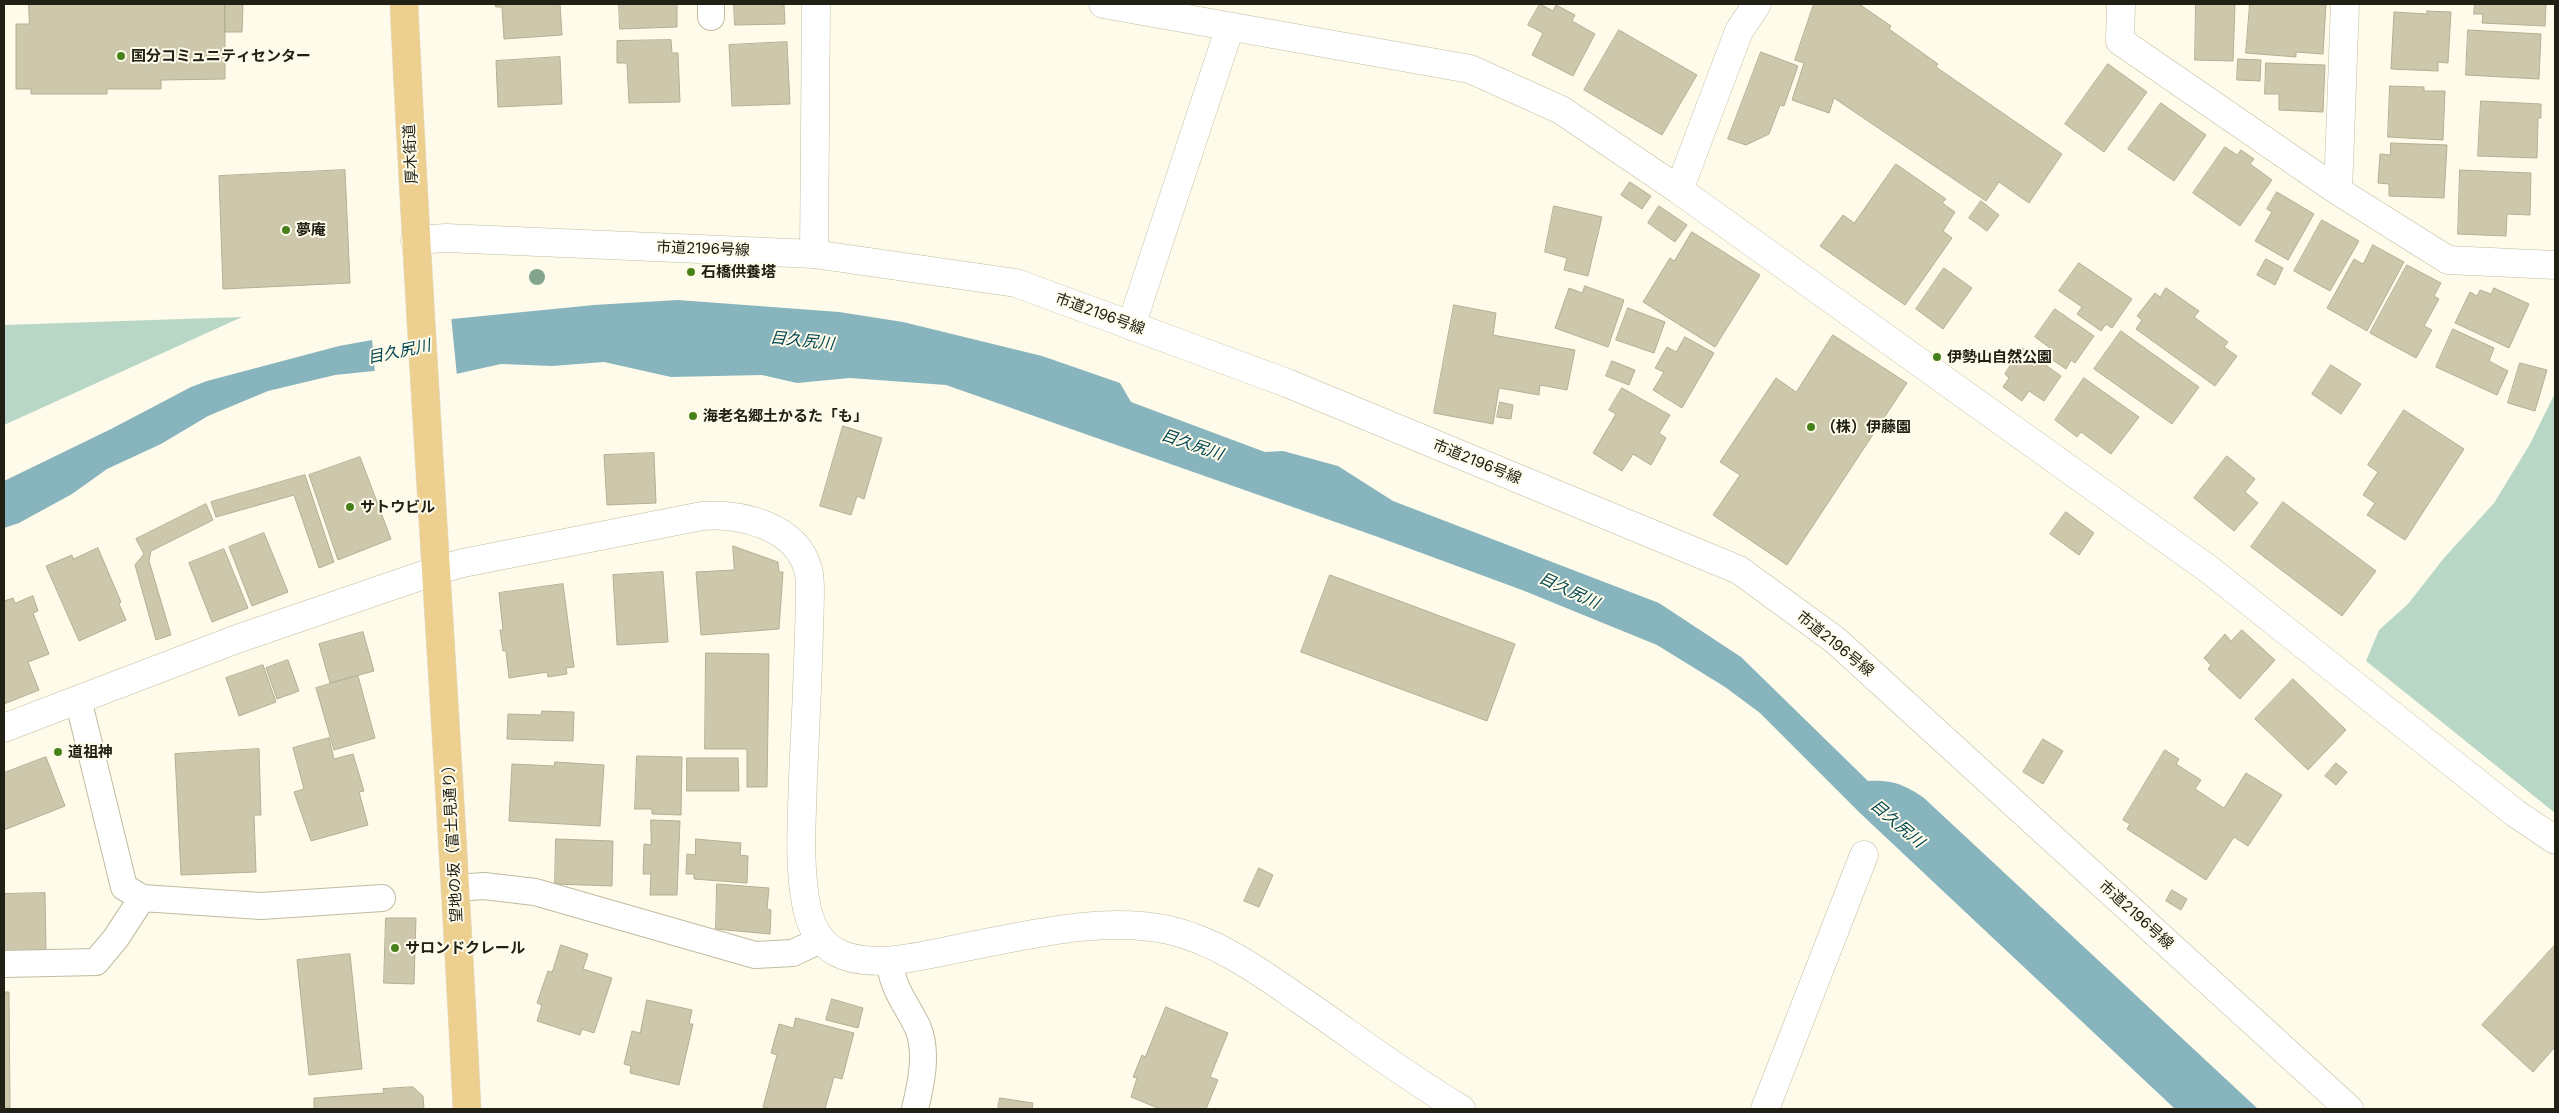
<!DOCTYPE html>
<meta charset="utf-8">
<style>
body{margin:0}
#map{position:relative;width:2559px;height:1113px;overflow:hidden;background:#fefbea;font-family:Inter,sans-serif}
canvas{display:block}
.frame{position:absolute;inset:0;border:5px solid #212015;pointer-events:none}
</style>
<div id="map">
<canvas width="2559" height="1113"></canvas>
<div class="frame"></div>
</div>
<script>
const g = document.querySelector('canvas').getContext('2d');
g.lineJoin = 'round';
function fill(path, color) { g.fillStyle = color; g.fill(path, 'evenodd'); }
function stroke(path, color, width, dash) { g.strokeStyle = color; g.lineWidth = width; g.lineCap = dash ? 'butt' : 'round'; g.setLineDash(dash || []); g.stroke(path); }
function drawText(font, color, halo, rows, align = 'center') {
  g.font = font + ' Inter,"Noto Sans JP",sans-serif'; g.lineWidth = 4; g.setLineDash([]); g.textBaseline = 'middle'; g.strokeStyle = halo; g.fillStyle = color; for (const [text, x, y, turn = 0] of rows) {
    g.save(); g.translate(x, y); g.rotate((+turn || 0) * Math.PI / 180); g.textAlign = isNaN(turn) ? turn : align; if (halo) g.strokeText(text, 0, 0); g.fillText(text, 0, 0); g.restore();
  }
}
fill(new Path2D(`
 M242,317L4,425V325Z
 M2555,393V813L2366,661L2379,630L2408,604L2444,558L2494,503L2530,444Z`), '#b8d7c6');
fill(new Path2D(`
 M678,300L839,312L903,322L1042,356L1120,383L1131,402L1265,452L1283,451L1338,466L1393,501L1659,603L1741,657L1868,781C1893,780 1903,784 1924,798L2258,1109H2175L1861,814L1760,713L1725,687L1657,645L1522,590L1378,537L946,385L850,378L797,383L762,375L671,377L604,362L552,366L501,364L456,374L374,371L335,375L268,391L208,416L161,444L107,469L72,494L19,523L4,528V481L111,429L191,387L207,381L339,346L405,334L452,319L594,305Z`), '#88b4be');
fill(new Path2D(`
 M451,316L457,376L375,373L372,339L404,332Z`), '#fefbea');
const building = new Path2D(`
 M29,4H225V79L161,80V89H107V94H31V89H16V24H29Z
 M225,4H243L242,32H225Z
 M496,4H560L562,35L504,39L502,7H496Z
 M619,4H677V27L620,29Z
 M734,4H784L785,24L735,25Z
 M1540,4L1553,11L1556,5L1575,15L1572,21L1595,34L1573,76L1532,55L1543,33L1528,25Z
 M1814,4H1859L1891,26L1889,29L1938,64L1936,67L2062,154L2029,203L1999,182L1986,201L1834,98L1829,113L1792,100L1804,63L1795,60Z
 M2196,4H2235L2233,61L2195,60Z
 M2250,4H2326L2323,54L2296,52V57L2246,53Z
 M2475,4H2546L2545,26L2482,23L2483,14H2474Z
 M2427,11L2451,12L2448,63L2438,62V71L2391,69L2394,12L2427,14Z
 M1619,30L1697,75L1662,135L1584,90Z
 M2468,30L2541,34L2539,79L2466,75Z
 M671,40L672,53H678L680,102L629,103L627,63H617V41Z
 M787,42L790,104L732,106L729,45Z
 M1761,52L1798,66L1784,106L1780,105L1769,134L1746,145L1728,139Z
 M560,57L562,104L498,107L496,61Z
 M2238,59L2261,60L2260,81L2237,80Z
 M2266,63L2325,65L2323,112L2279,110V94H2265Z
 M2108,64L2147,92L2104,152L2065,124Z
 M2390,86L2424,87V91H2445L2443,140L2388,137Z
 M2481,101L2541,104V118H2538L2537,158L2478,156Z
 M2161,103L2206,135L2174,181L2128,149Z
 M2391,143L2447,145L2444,198L2389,196V184L2378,183L2380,154L2390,155Z
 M2225,147L2237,155L2241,150L2254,159L2250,164L2272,180L2240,226L2193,193Z
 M1896,164L1946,199L1942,203L1955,212L1943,231L1952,238L1905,305L1820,246L1843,215L1854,223Z
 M345,170L350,283L223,289L219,176Z
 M2460,170L2531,173L2530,215L2507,214L2506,236L2458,234Z
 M1630,182L1651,196L1642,209L1621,195Z
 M2277,192L2314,214L2288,260L2255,241L2272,212L2267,209Z
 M1981,201L1999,215L1987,231L1969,218Z
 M1554,206L1602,217L1588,276L1564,270L1567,258L1545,252Z
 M1659,206L1687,225L1675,242L1648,223Z
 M2322,220L2359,241L2330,291L2294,271Z
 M1692,232L1760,275L1715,347L1643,302L1670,258L1674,261Z
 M2373,245L2404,262L2367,331L2327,308L2354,259L2363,264Z
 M2266,259L2283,268L2275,285L2257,275Z
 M2079,263L2132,299L2112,328L2106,324L2101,331L2077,314L2082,307L2059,291Z
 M2407,265L2441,283L2434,296L2439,299L2424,326L2432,330L2416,358L2370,333Z
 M1944,268L1972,288L1943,329L1916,309Z
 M1585,286L1624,300L1608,347L1555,328L1569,288L1582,293Z
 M2166,288L2199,311L2194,317L2228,342L2224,347L2237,356L2215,386L2136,329L2142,320L2137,316L2155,293L2160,297Z
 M2494,288L2529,304L2509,348L2455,323L2470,292L2477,296L2480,290L2491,294Z
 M1454,305L1496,313L1493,335L1575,350L1567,390L1540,385L1539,395L1499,388L1493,424L1434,413Z
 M1628,308L1665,322L1654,353L1616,340Z
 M2055,309L2094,336L2075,363L2071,360L2066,369L2048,357L2053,350L2035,337Z
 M2453,329L2494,348L2489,361L2508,371L2497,395L2436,367Z
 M2121,331L2199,387L2172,424L2094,369Z
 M1833,335L1907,383L1787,565L1713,515L1740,475L1720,462L1776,378L1796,392Z
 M1685,337L1714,353L1682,408L1653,390L1664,372L1655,368L1667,347L1676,352Z
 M2022,348L2061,376L2044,401L2029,391L2022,401L2003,387L2009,378L2005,374Z
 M1612,361L1635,370L1629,385L1606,376Z
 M2520,363L2547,370L2535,411L2508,403Z
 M2331,365L2361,384L2341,414L2312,394Z
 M2084,378L2139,417L2111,454L2081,432L2077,437L2055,420Z
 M1622,388L1670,415L1659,433L1666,438L1651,465L1633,454L1622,471L1593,453L1616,414L1609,410Z
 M1500,402L1513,405L1511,419L1497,417Z
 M2404,410L2464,449L2405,540L2367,515L2375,503L2363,495L2378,472L2368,465Z
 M843,426L882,438L864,499L857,496L851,515L820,506Z
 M654,453L656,503L607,505L604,455Z
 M2227,456L2255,479L2245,492L2258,503L2234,531L2194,498Z
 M360,457L391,539L338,560L309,475Z
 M305,475L334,562L319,568L294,495L216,517L211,502Z
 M2283,502L2376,571L2342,616L2251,547Z
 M206,504L213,520L151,551L149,561L171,635L156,640L135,565L144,554L136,539Z
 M2066,512L2094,533L2079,555L2050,534Z
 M264,533L288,592L252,606L229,547Z
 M733,546L778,562L779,572H783L779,629L701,635L696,572L734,570Z
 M98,548L121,602L119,604L126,620L79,641L46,566L72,555L73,559Z
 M224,549L248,608L212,622L189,563Z
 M663,572L668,642L617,645L613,575Z
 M1330,575L1515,644L1487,721L1301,652Z
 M563,584L574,667L566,668L567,674L548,677L547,672L509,678L506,651H503L500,630H503L499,593Z
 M33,596L38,611L33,613L49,654L28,662L39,690L4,704V601L13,598L15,603Z
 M2242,630L2275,660L2240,699L2208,669L2211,665L2204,658L2225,634L2231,641Z
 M363,632L374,671L330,683L319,644Z
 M706,653L769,654L767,787H747V749H705Z
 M288,660L299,691L277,699L266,668Z
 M263,665L276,702L239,716L226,678Z
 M358,676L375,738L334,750L316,688Z
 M2293,679L2346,730L2308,770L2255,719Z
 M542,711L574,712L573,741L507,739L508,714L541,715Z
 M329,738L334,759L353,754L364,791L359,792L368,825L311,841L294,792L304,789L293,748Z
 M2043,739L2063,751L2043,784L2023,772Z
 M259,749L261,815H254L256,872L181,875L175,754Z
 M2165,750L2179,759L2176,764L2201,780L2195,789L2224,808L2246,773L2282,795L2248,846L2234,837L2206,880L2127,829L2130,824L2123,820Z
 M637,756L682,757L681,815L652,814V809H635Z
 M46,757L65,806L4,830V773Z
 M687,758H738L739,791H687Z
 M555,762L604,765L600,826L509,821L512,764L554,766Z
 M2336,763L2347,772L2336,785L2325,776Z
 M651,820L680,821L677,895H650L651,874H643L644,844L651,845Z
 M556,839L613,841L612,886L555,884Z
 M696,839L741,843L740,855L748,856L747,883L694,879V874H686L687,854L695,855Z
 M1259,868L1273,875L1259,907L1244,901Z
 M717,884L769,888L767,909L771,910L770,934L716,929Z
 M2172,890L2187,899L2181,910L2166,901Z
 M45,893L46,950L4,951V894Z
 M386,918H416L414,984L384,983Z
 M561,945L588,954L583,969L612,978L594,1033L582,1029L580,1035L537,1021L542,1005L537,1003L548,971L552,972Z
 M2555,945V1047L2533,1072L2482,1025Z
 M350,954L362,1069L309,1075L297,960Z
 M4,992H9L10,1108H4Z
 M832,999L863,1008L858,1028L826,1020Z
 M647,1000L692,1010L689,1024H693L679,1085L630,1073L631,1066L624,1064L632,1031L640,1033Z
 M1166,1007L1228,1033L1210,1077L1218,1080L1206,1109H1160L1131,1097L1137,1078L1133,1077L1142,1055L1145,1057Z
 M796,1018L854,1033L842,1079L834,1077L825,1109H773L763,1107L777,1055L771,1053L779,1024L793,1028Z
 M413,1087L423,1096L424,1109H314V1098L384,1093L383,1089Z
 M1000,1098L1033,1103L1032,1109H998Z`);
fill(building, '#cdc8ac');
stroke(building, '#b4af93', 1);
const lane = new Path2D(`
 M711,17V4
 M78,699L124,887L142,898
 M456,888L484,886L535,892L755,955L793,953L820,940
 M890,960C891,988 907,1004 918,1028C928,1053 921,1084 915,1109
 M4,964L96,962L116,938L142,898L261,906L382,898`);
const street = new Path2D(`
 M1103,4L1470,69L1561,110L1679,190L2211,571L2515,813L2555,840
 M2121,4L2120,41L2338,191L2448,260L2555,265
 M1679,190L1739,31L1757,4
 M2338,191L2345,4
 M814,254L816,4
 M1131,326L1230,27
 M4,728L237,639L438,570L463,563L702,516C741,513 796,526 808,569C810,576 810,585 810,592C809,654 806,716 803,777C802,820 798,866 807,909C811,926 820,943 836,952C874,973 939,951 981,944C1042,932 1107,917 1169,930C1217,941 1260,972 1299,999C1353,1036 1405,1076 1461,1109
 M1765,1109L1864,855`);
const secondary = new Path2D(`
 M415,240L446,238L814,254L1016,283L1287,383L1739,570L1835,640L2349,1109`);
const primary = new Path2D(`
 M404,4C421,372 449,741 467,1109`);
stroke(lane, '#c0bca0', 28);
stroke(street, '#c0bca0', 29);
stroke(secondary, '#c0bca0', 29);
stroke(primary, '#e0e0de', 29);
stroke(lane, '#fff', 26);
stroke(street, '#fff', 28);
stroke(secondary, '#fff', 28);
stroke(primary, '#edd090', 28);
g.fillStyle = '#83a48d';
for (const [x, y] of [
 [537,277]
]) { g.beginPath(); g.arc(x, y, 8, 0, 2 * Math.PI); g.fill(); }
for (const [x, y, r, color] of [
 [121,56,5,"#47811c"],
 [286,230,5,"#47811c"],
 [691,272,5,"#47811c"],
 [1937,357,5,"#47811c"],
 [693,416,5,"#47811c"],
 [1811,427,5,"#47811c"],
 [350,507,5,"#47811c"],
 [58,752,5,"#47811c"],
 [395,948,5,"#47811c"]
]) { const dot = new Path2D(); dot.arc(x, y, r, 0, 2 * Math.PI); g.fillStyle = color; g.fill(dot); stroke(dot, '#fefbea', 2); }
drawText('bold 15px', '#212015', '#fefbea', [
 ["国分コミュニティセンター",131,56],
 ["夢庵",296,230],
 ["石橋供養塔",701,272],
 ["伊勢山自然公園",1947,357],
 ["海老名郷土かるた「も」",703,416],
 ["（株）伊藤園",1821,427],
 ["サトウビル",360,507],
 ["道祖神",68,752],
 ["サロンドクレール",405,948]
], 'left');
drawText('15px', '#212015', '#fefbea', [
 ["厚木街道",411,154,-93],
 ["市道2196号線",703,249,2],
 ["市道2196号線",1100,314,20],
 ["市道2196号線",1477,462,22],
 ["市道2196号線",1835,644,39],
 ["望地の坂（富士見通り）",453,840,-93],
 ["市道2196号線",2136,915,42]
]);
drawText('italic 16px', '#034753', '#fefbea', [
 ["目久尻川",802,341,6],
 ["目久尻川",399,352,-12],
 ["目久尻川",1192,445,19],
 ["目久尻川",1569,591,25],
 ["目久尻川",1897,824,40]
]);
</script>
